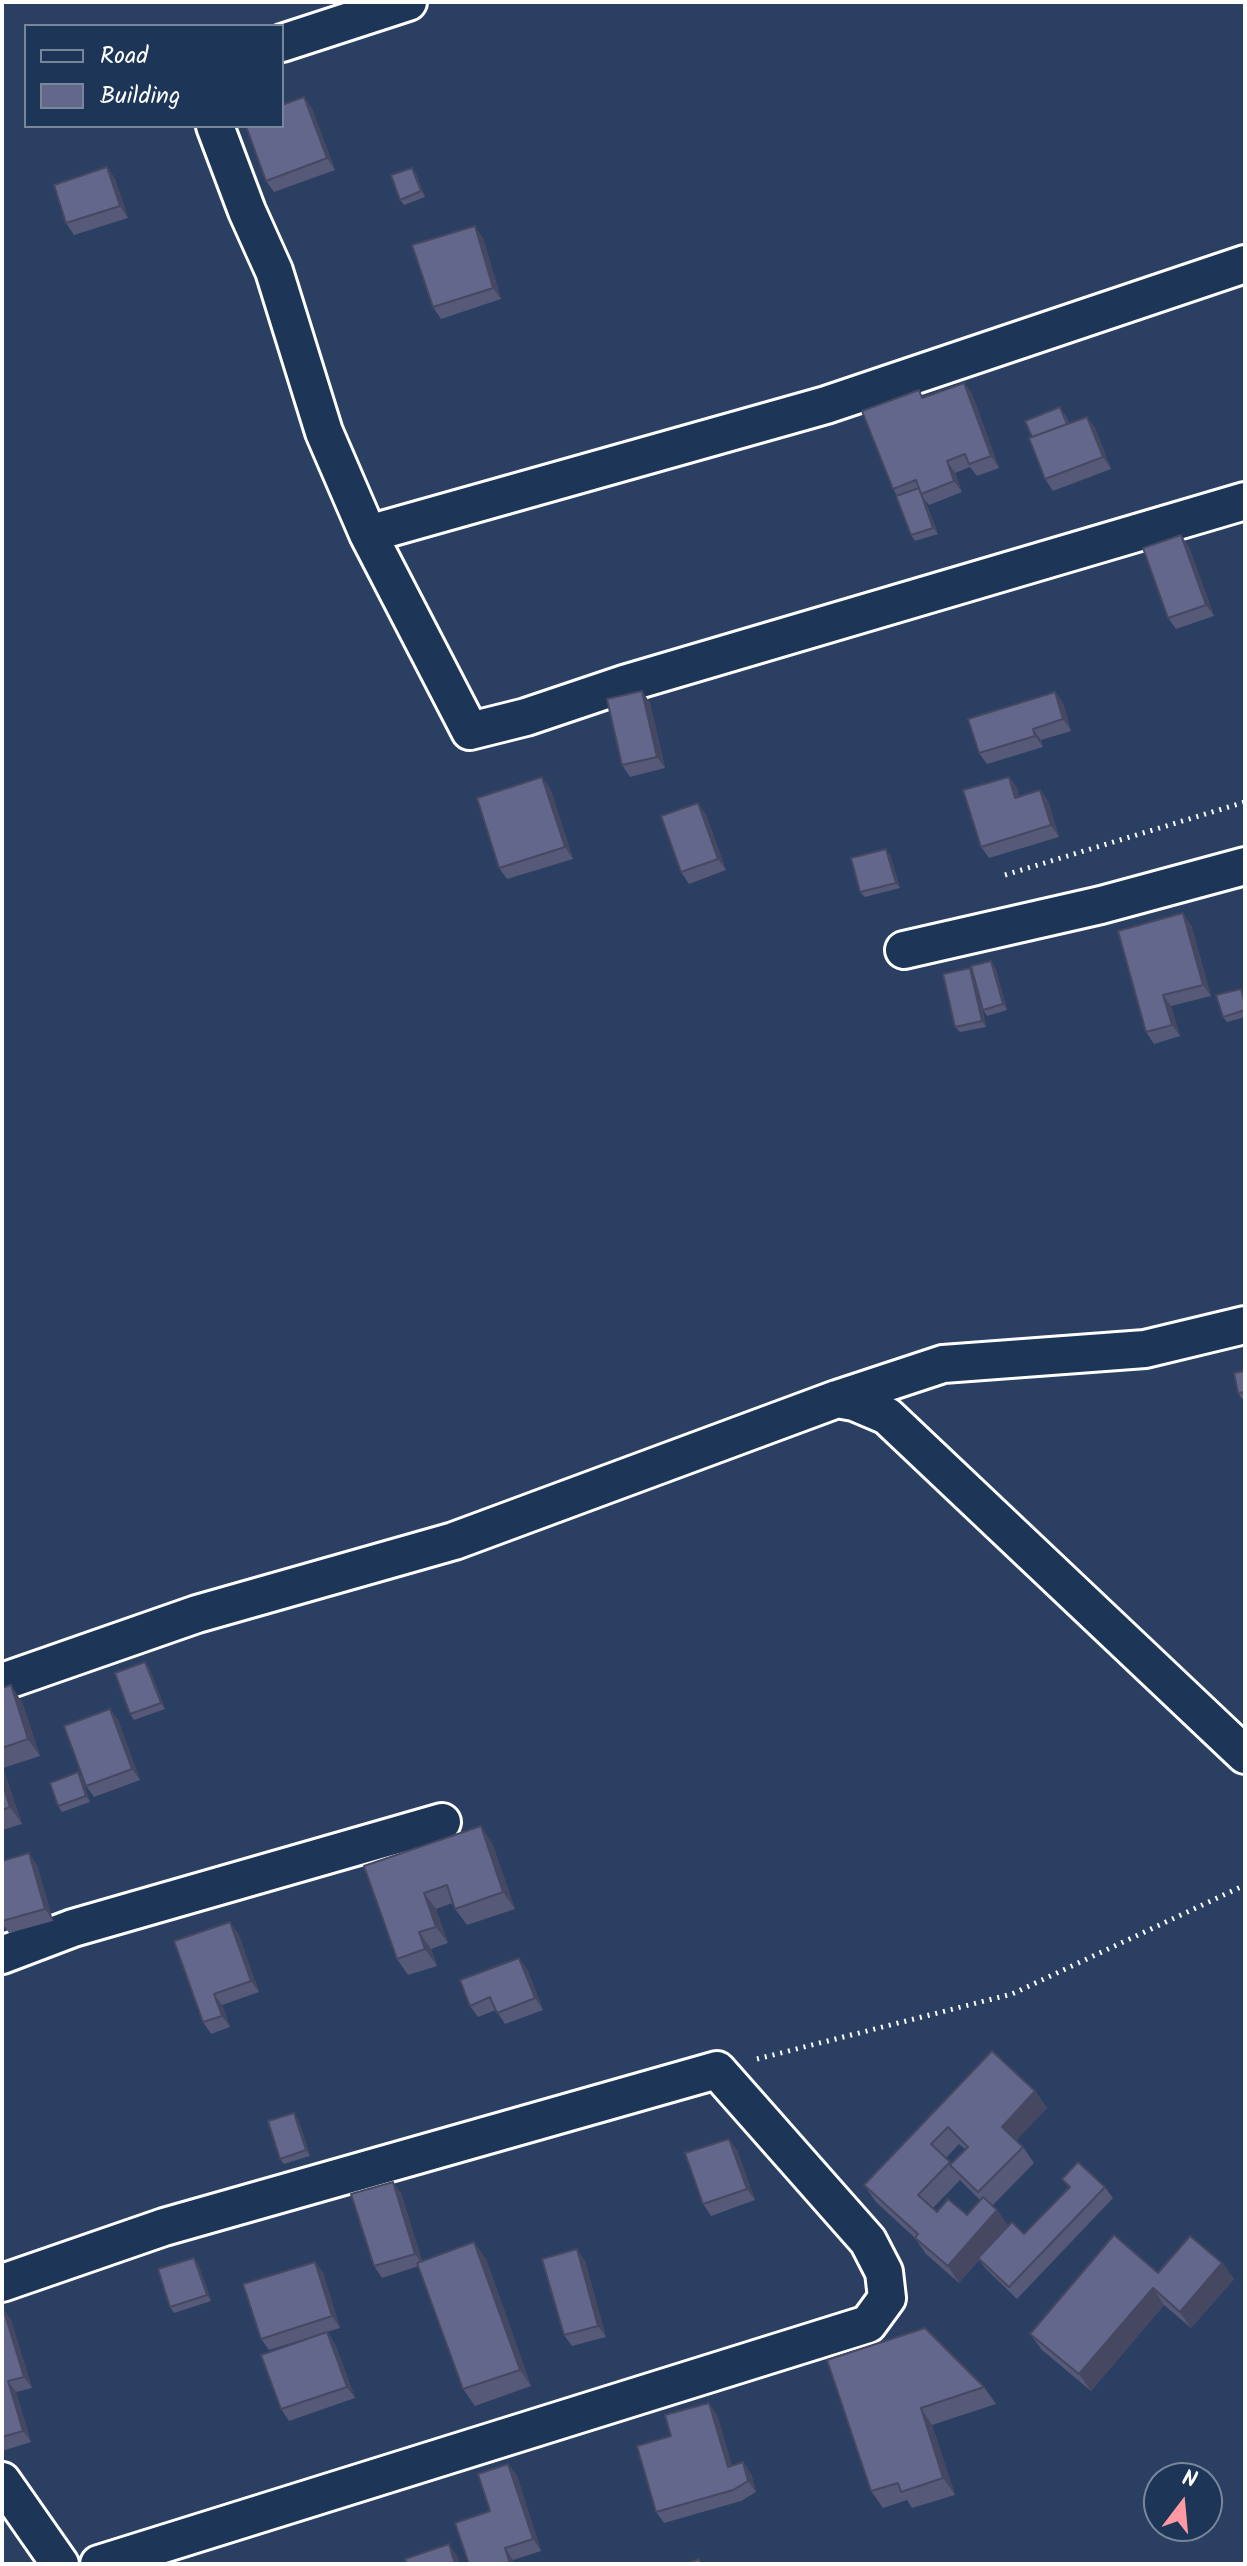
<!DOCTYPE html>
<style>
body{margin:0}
#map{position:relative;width:1247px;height:2566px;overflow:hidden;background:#2b3f62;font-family:Kalam,sans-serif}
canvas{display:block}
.frame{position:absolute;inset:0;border:4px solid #fff;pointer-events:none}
.legend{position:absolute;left:24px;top:24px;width:260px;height:104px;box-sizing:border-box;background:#1d3557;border:2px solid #77869a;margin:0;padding:10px 14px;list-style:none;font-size:24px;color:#fff}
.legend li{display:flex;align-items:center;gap:16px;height:40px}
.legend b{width:40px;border:2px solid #77869a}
.north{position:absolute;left:1143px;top:2462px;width:80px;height:80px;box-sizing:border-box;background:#1d3557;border:2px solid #77869a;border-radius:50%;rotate:16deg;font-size:22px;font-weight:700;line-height:32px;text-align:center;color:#fff}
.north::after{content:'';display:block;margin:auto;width:28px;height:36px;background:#ff9aa2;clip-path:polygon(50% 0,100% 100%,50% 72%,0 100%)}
</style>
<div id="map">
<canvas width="1247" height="2566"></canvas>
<div class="frame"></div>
<ul class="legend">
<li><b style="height:10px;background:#1d3557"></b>Road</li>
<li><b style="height:22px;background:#64678c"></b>Building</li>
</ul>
<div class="north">N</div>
</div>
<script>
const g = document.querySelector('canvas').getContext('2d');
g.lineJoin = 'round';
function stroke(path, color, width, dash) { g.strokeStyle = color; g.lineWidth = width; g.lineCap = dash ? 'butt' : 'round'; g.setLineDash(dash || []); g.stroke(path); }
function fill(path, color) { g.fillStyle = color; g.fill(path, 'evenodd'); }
const street = new Path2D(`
 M282,43L408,2
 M215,126L247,211L274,271L324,432L368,534L470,731L526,717L624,684L1245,501
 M368,534L826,405L1245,264
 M904,950L1101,905L1245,866
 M837,1399L943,1364L1145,1349L1245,1325
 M2,1682L197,1614L454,1541L837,1399L854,1402L887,1416L1245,1755
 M2,1955L73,1928L442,1822
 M2,2283L164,2227L717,2070L868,2241L884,2272L887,2298L868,2324L99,2564
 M2,2481L60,2564`);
stroke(street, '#fff', 42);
stroke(new Path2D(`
 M1005,875L1245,802
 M757,2059L1012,1994L1245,1885`), '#fff', 5, [2, 6]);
stroke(street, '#1d3557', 36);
fill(new Path2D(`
 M304,97L312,109L335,170L274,192L266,181Z
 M107,167L115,179L128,218L74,235L66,223Z
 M412,168L416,174L425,197L404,205L400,200Z
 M483,238L501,299L441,319L433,307Z
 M964,383L972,394L999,468L977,476L970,467L955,473L962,492L929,505L925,500L938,534L915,541L911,535L897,496L893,489L924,397Z
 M1064,413L1069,423L1087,417L1095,428L1111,469L1053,491L1045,479Z
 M1181,535L1189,547L1214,616L1176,629L1168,618Z
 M642,691L650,703L665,768L630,777L622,765Z
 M1055,692L1063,703L1071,731L1041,740L1043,747L987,764L979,753Z
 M1009,777L1017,788L1019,796L1040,790L1048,801L1059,837L989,858L981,847Z
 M550,788L573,859L507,879L499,868Z
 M698,803L706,815L726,870L689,884L681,872Z
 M890,855L900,888L865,897L860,892Z
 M1191,925L1211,996L1171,1006L1180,1036L1154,1044L1146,1032Z
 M995,967L1007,1010L987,1016L983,1010L981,1002L986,1027L960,1032L955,1027L970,968L973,972Z
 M1245,994V1017L1227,1022L1223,1017Z
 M1245,1371V1398L1242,1399L1238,1393Z
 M145,1662L149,1668L165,1709L134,1720L130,1714Z
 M2,1688L22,1702L40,1756L3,1768L22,1824L2,1830Z
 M110,1709L118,1720L140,1780L94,1797L86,1786Z
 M78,1772L82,1778L90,1802L62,1812L58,1806Z
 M492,1843L515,1909L467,1925L455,1909L453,1903L436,1909L448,1943L431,1949L437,1966L408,1975L397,1959L364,1866Z
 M2,1861L37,1865L53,1921L9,1933L2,1923Z
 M238,1933L259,1992L222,2005L230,2027L211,2034L203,2022Z
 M527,1969L543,2010L505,2024L496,2010L478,2017L470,2006Z
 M992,2051L1035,2091L1047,2108L1016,2140L1023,2147L1034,2163L992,2206L997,2210L1008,2226L1024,2234L1069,2188L1062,2179L1105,2187L1113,2198L1017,2299L986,2269L979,2260L959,2283L926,2254L915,2238L876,2202L864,2185ZM959,2144L965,2149L951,2164L946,2158ZM960,2180L980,2200L967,2215L937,2212L933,2208Z
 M298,2119L310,2156L284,2164L280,2159Z
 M737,2150L755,2200L711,2216L703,2204Z
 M401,2193L422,2261L486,2259L531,2386L475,2406L463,2389L419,2266L382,2278L374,2266Z
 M585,2261L606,2337L572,2346L564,2335Z
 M315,2262L323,2273L340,2328L269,2350L261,2339Z
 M1222,2263L1234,2279L1191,2328L1164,2305L1091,2391L1042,2350L1030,2334L1158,2273Z
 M198,2264L211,2301L174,2313L170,2307Z
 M2,2309L11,2320L32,2388L16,2392L31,2442L2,2451Z
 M925,2328L984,2387L996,2404L932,2425L955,2495L912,2508L907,2500L883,2508L871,2491Z
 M327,2332L335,2344L355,2398L289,2421L281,2409Z
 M717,2415L732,2466L743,2462L751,2474L756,2492L741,2501L664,2523L656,2512L671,2436Z
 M508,2464L517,2476L541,2551L513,2560L515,2564H469Z`), '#565978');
fill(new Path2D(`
 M304,97L312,109L335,170L327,158Z
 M107,167L115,179L128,218L120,206Z
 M412,168L416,174L425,197L421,191Z
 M475,226L483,238L501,299L493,288Z
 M964,383L972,394L999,468L991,456Z
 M1087,417L1095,428L1111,469L1103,457Z
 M947,461L955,473L962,492L954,481Z
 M921,494L925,500L938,534L933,528Z
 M1181,535L1189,547L1214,616L1206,605Z
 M642,691L650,703L665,768L657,757Z
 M1055,692L1063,703L1071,731L1063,719Z
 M1033,729L1041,740L1043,747L1035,736Z
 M542,777L550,788L573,859L565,847Z
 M1009,777L1017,788L1023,809L1015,798Z
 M1040,790L1048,801L1059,837L1051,825Z
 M698,803L706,815L726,870L718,859Z
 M886,849L890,855L900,888L896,883Z
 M1183,913L1191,925L1211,996L1203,985Z
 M991,961L995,967L1007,1010L1003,1004Z
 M970,968L974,974L986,1027L982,1021Z
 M1163,995L1171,1006L1180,1036L1172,1025Z
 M145,1662L149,1668L165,1709L161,1703Z
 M11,1685L22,1702L40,1756L28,1739Z
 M110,1709L118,1720L140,1780L132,1769Z
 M2,1766L3,1768L22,1824L10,1807L2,1782Z
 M78,1772L82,1778L90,1802L86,1796Z
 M481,1826L492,1843L515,1909L503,1892Z
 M29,1853L37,1865L53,1921L45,1909Z
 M424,1893L436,1909L448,1943L436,1927Z
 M230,1922L238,1933L259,1992L251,1981Z
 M419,1932L431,1949L437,1966L425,1949Z
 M519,1958L527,1969L543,2010L535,1998Z
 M214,1994L222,2005L230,2027L222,2016Z
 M1035,2091L1047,2108L1014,2143L1002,2127Z
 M294,2113L298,2119L310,2156L306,2150Z
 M729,2139L737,2150L755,2200L747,2189Z
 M393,2182L401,2193L423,2265L415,2254Z
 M997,2210L1008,2226L959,2283L948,2266Z
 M474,2242L486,2259L531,2386L520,2370Z
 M577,2249L585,2261L606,2337L598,2326Z
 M194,2258L198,2264L211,2301L207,2295Z
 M315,2262L323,2273L340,2328L332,2316Z
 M1222,2263L1234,2279L1191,2328L1180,2312Z
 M1153,2288L1164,2305L1091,2391L1079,2374Z
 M3,2308L11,2320L32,2388L24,2377Z
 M327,2332L335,2344L355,2398L347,2387Z
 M8,2381L16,2392L31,2442L23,2431Z
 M709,2403L717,2415L736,2478L728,2467Z
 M921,2408L932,2425L955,2495L943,2478Z
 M743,2462L751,2474L756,2492L748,2481Z
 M508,2464L517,2476L541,2551L533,2539Z
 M449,2544L457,2556L460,2564H455Z
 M505,2548L513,2560L515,2564H510Z`), '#464862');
const building = new Path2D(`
 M304,97L327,158L266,181L246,126H282V105Z
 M107,167L120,206L66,223L54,185Z
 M412,168L421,191L400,200L391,175Z
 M475,226L493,288L433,307L412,245Z
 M964,383L991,456L969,464L965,454L947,461L954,481L921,494L916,480L893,489L862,411L919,390L922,398Z
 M1060,407L1067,424L1032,437L1025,421Z
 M1087,417L1103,457L1045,479L1029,438Z
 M919,488L933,528L911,535L896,496Z
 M1181,535L1206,605L1168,618L1143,548Z
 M642,691L657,757L622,765L607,699Z
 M1055,692L1063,719L1033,729L1035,736L979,753L968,719Z
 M542,777L565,847L499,868L477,798Z
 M1009,777L1015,798L1040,790L1051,825L981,847L963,790Z
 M698,803L718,859L681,872L661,816Z
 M886,849L896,883L860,892L851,858Z
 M1183,913L1203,985L1163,995L1172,1025L1146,1032L1118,931Z
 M991,961L1003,1004L983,1010L971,966Z
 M970,968L982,1021L955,1027L943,974Z
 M1241,989L1245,1004V1010L1223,1017L1216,995Z
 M1245,1371V1392L1238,1393L1234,1373Z
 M145,1662L161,1703L130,1714L115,1673Z
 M11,1685L28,1739L2,1748V1688Z
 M110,1709L132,1769L86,1786L64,1726Z
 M78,1772L86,1796L58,1806L50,1783Z
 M2,1782L10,1807L2,1810Z
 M481,1826L503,1892L455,1909L447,1885L424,1893L436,1927L419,1932L425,1949L397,1959L364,1866Z
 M29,1853L45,1909L2,1921V1861Z
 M230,1922L251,1981L214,1994L222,2016L203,2022L174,1941Z
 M519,1958L535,1998L497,2013L490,1997L470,2006L460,1980Z
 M992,2051L1035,2091L1002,2127L1023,2147L978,2192L950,2165L968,2147L948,2127L931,2144L950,2162L918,2195L937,2212L948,2199L967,2215L983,2197L997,2210L948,2266L915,2238L918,2234L864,2185Z
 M294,2113L306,2150L280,2159L268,2121Z
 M729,2139L747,2189L703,2204L685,2153Z
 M1078,2162L1105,2187L1009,2287L978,2258L1012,2222L1024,2234L1070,2187L1062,2179Z
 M393,2182L415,2254L374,2266L351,2194Z
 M1114,2235L1158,2273L1190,2236L1222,2263L1180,2312L1153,2288L1079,2374L1030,2334Z
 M474,2242L520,2370L463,2389L417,2263Z
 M577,2249L598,2326L564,2335L542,2259Z
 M194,2258L207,2295L170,2307L158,2269Z
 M315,2262L332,2316L261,2339L243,2284Z
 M3,2308L24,2377L8,2381L23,2431L2,2437Z
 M925,2328L984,2387L921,2408L943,2478L901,2492L898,2483L871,2491L827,2360Z
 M327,2332L347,2387L281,2409L261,2355Z
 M709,2403L728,2467L743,2462L748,2481L733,2490L656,2512L637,2446L671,2436L665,2415Z
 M508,2464L533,2539L505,2548L510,2564H469L455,2523L490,2511L478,2474Z
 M449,2544L455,2564H407L405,2559Z
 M699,2559L701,2564H686Z`);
fill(building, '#64678c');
stroke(building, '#464862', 2);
</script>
